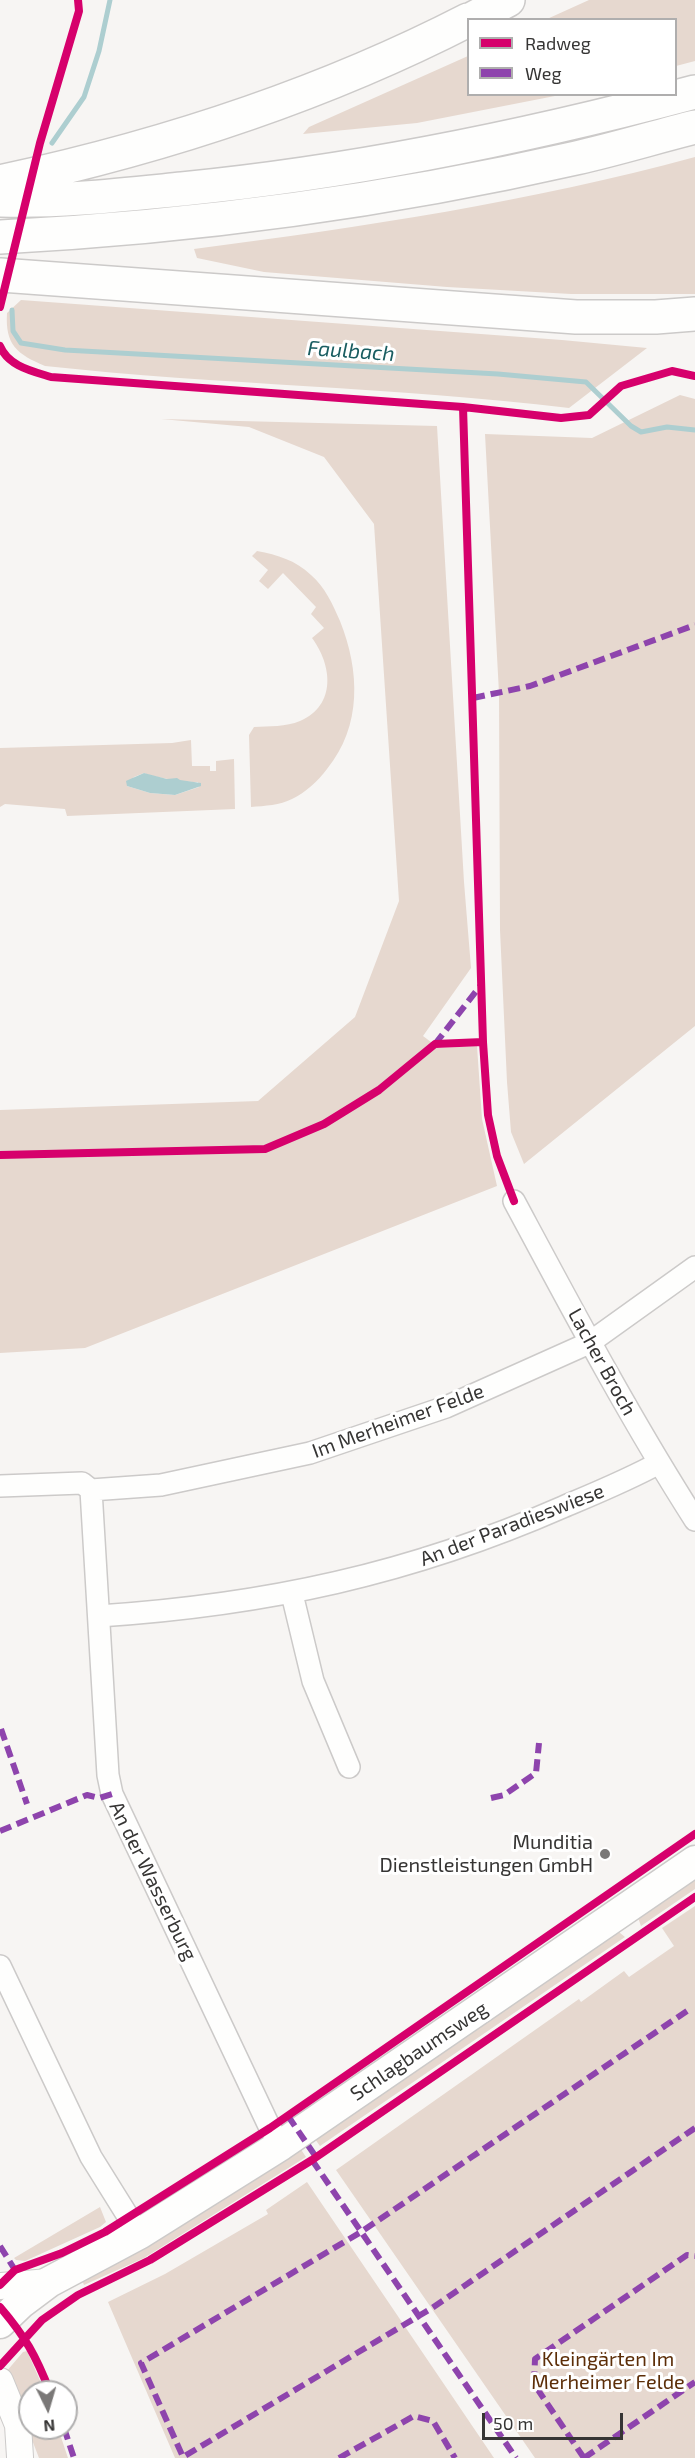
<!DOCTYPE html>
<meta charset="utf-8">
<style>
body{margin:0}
#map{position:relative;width:695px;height:2458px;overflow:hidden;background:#f7f5f3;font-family:"Exo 2",sans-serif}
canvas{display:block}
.legend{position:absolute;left:467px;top:18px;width:210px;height:78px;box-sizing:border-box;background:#fff;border:2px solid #afaeae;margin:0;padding:8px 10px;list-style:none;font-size:18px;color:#363534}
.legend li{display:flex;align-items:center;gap:12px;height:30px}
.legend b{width:30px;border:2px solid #afaeae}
.north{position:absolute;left:18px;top:2380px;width:60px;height:60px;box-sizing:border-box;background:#fff;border:2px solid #afaeae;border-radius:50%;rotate:175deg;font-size:16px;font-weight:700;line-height:24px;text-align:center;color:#363534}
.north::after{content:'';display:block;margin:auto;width:21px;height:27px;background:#7a7877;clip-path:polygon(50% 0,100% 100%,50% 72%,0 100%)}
.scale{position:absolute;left:482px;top:2413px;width:141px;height:27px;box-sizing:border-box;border:3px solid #363534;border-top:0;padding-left:8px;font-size:18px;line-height:21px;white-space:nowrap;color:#363534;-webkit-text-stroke:4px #fff;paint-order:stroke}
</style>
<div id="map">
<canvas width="695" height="2458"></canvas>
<ul class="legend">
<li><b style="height:8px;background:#d6006c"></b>Radweg</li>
<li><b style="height:8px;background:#8e44ad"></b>Weg</li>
</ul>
<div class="north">N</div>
<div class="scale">50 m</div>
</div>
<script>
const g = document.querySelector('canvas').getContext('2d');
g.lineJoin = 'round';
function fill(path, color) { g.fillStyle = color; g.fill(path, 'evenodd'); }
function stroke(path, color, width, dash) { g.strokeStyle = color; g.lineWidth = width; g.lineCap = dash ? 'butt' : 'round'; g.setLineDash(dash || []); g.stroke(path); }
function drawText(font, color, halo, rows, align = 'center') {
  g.font = font + ' "Exo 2",sans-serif'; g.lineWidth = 6; g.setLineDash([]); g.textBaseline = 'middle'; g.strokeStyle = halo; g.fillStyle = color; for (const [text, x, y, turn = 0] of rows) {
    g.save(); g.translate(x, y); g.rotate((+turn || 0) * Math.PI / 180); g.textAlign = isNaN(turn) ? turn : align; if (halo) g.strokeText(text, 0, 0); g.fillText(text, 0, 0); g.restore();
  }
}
fill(new Path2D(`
 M589,0H695V61L676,66V20L547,19Z
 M468,56V94L560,95L417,123L303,134L309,127Z
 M695,157V294H571L447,287L264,272L197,258L194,249C363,227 530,202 695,157Z
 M21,300L562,340L647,348L569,408C395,387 220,385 45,366C17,354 5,345 7,313Z
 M680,395L695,399V1026L524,1164L511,1132L507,1082L500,930L499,693L485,434L592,438Z
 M161,419L437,426L464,882L471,968L423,1036L439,1048L477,1046L482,1119L497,1186L85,1348L0,1353V1110L258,1101L355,1017L399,901L374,524L324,457L249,427Z
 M257,551C278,555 295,560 311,575C325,587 333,605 340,621C360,671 362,726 327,769C318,781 305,793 292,799C280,805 265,806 251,807L249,735L254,727C269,726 286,727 300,721C337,705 332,665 312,638L324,628L311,614L316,607L283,573L268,589L259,581L268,570L252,556Z
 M191,740L192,766H210V771H216V761L234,759L235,809L67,816L65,809L5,804L0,807V748L172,743ZM144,773C152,777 188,783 198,782L199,787L175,795L150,793L127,786L134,777Z
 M695,1872V1889L641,1926L636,1912Z
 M695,1906V2458H535L336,2170L579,1999L581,2002L624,1971L629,1977L674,1946L662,1928Z
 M614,1928L625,1937L320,2146L312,2135Z
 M298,2145L306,2157L144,2258L84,2285L82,2280Z
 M307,2182L494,2458H175L108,2302L165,2274L268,2214L266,2210Z
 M100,2207L106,2222L100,2227L25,2261L16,2260L14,2258Z
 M27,2351L45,2392H30V2428H58L68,2458H39L6,2372L23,2352Z`), '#e6d8cf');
fill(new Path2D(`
 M144,773L167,779L177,778L180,780L201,783V786L175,795L150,793L127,786L126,781L128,780Z`), '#adced0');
stroke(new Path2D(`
 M52,143L84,97L99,51L110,0
 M12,310L13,331L21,343L65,350L498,374L586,382L631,426L641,432L667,427L695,430`), '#adced0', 5);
const minor = new Path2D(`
 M514,1201C572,1309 629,1417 695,1520
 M0,1486L82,1483L91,1490L161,1485L310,1453L446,1407L589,1343L695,1267
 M91,1490L108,1775L112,1794L270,2128L281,2145
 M292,1594L313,1681L349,1767
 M99,1616C266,1605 410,1574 563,1507C596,1493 628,1480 659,1463
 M0,1966L91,2157L139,2234`);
const tertiary = new Path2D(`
 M0,2286L49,2282
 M0,2381L18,2425L20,2457`);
const secondary = new Path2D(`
 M0,2323L21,2303L49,2282L139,2234L281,2145L695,1861`);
const motorway = new Path2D(`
 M470,20L508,0
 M0,182C163,147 320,96 468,20
 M0,200C60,202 121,195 182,189C356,172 526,137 695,92
 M0,237C193,227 387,201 576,158C616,149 655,137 695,127
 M0,275L576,317H656L695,314`);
stroke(minor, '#cccac9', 24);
stroke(tertiary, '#cccac9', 28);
stroke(secondary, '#cccac9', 33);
stroke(motorway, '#cccac9', 36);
stroke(minor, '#fefefd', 21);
stroke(tertiary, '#fefefd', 26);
stroke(secondary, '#fefefd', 30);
stroke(motorway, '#fefefd', 33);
stroke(new Path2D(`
 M473,698L530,686L695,625
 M435,1044L481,985
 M1,1729L27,1804
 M491,1798L504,1795L536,1773L539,1743
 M0,1831L87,1795L99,1798L112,1794
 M687,2011L361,2232L141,2363L183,2457L432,2308L695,2128
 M288,2116L316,2157
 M312,2160L516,2458
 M0,2246L15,2270
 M64,2428L74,2458
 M339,2458L414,2416L433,2421L455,2458
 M584,2458L534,2384L535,2359L687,2255L695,2256
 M584,2458L695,2382`), '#8e44ad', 6, [12, 6]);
stroke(new Path2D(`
 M0,307L40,143L79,11L78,0
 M0,346C8,366 32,371 51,377L463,407L561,418L589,415L621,386L672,371L695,376
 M463,407L483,1042L488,1115L497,1156L514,1201
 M0,1155L265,1149L324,1124L379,1090L435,1044L483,1042
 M0,2285L15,2270L62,2253L105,2232L270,2128L695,1834
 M0,2307C25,2336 36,2356 50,2392
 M0,2366L42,2320L78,2295L150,2260L312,2160L695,1897`), '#d6006c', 8);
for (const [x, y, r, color] of [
 [605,1854,6,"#7a7877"]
]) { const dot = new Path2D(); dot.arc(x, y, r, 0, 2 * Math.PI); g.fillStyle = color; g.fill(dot); stroke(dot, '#fff', 2); }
drawText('20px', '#363534', '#fff', [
 ["Lacher Broch",602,1362,61],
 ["Im Merheimer Felde",398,1421,-20],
 ["An der Paradieswiese",512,1525,-21],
 ["An der Wasserburg",153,1881,64],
 ["Schlagbaumsweg",419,2051,-34]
]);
drawText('20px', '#363534', '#fff', [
 ["Munditia",593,1842],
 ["Dienstleistungen GmbH",593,1865]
], 'right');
drawText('20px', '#5c2e08', '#fff', [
 ["Kleingärten Im",608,2359],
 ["Merheimer Felde",608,2382]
]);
drawText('italic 21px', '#195d61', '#fff', [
 ["Faulbach",351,351,4]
]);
</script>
